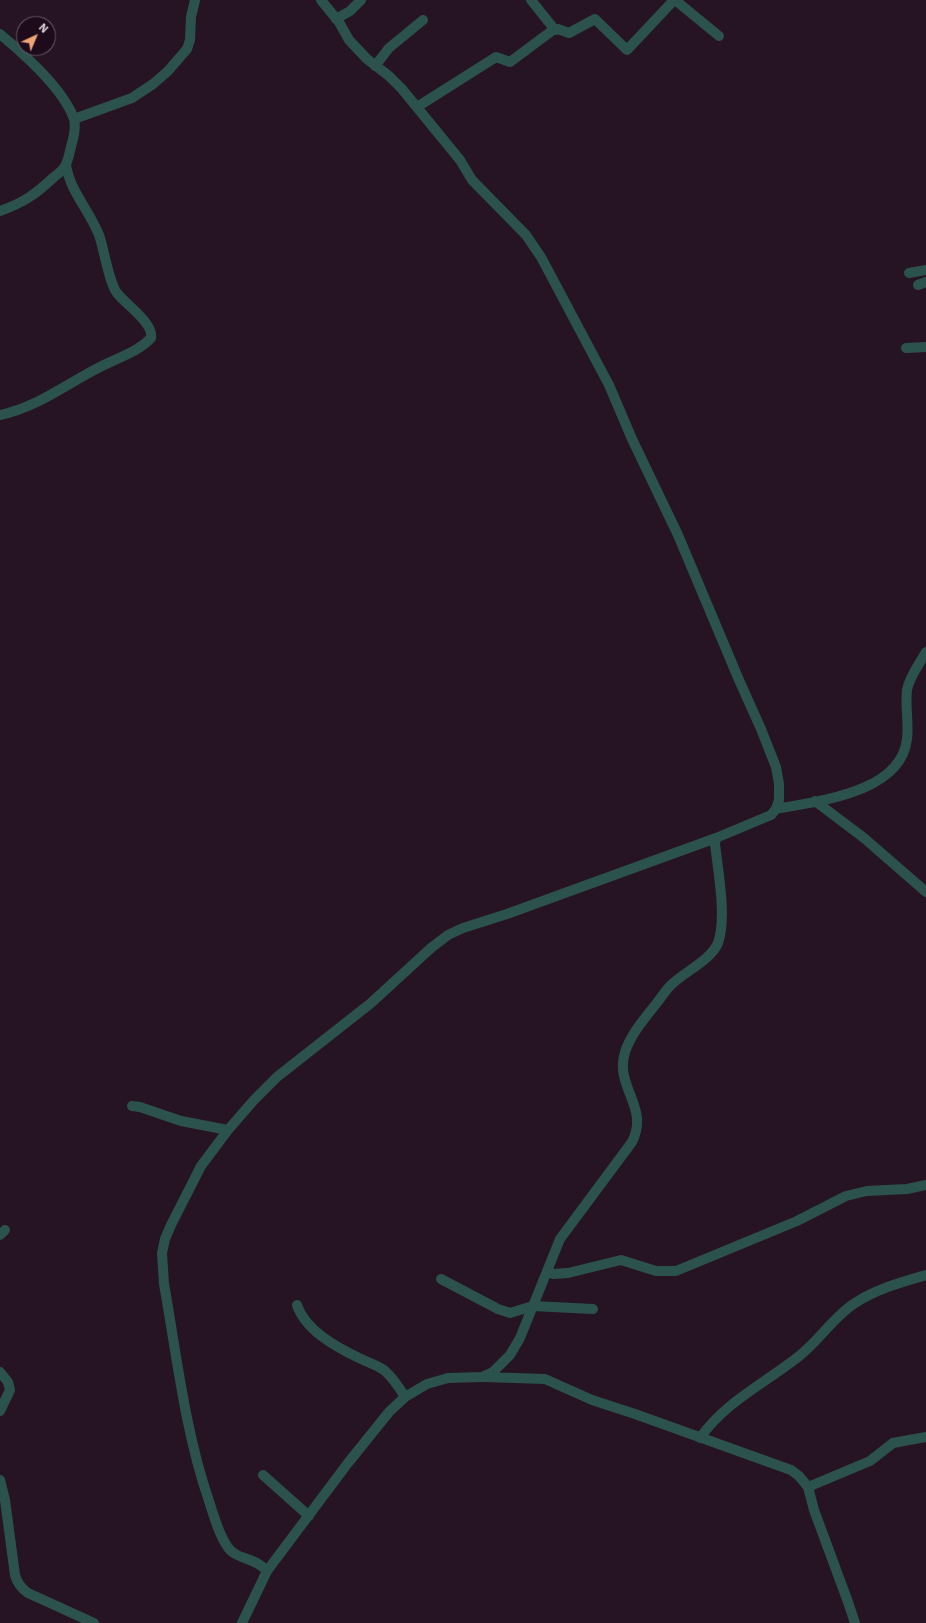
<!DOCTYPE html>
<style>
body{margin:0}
#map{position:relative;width:926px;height:1623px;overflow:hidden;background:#261425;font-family:"IBM Plex Sans",sans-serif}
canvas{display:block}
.north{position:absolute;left:16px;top:16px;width:40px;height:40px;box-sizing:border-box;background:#1d0b1b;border:1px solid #6a5a68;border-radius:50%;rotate:44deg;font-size:11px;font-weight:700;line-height:16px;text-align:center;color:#ddd0db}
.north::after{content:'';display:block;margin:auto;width:14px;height:18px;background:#efa377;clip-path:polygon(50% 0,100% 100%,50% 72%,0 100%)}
</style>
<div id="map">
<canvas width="926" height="1623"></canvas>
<div class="north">N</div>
</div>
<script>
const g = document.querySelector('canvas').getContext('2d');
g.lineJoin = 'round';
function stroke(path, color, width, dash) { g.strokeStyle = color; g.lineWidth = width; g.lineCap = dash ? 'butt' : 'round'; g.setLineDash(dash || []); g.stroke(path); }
stroke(new Path2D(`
 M531,0L555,30
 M675,0L719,36
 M336,19L350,11L361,0
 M0,34C24,54 64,89 74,119C76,127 74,136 72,143C70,150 69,158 66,164C64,169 58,174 54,177C36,194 23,203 0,211
 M375,66L389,48L423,20
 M417,107L496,57L510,62L553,30L558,29L569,33L595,19L627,50L674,0
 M74,119L132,98L153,84L168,71L187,49L190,40L191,17L195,0
 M909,273L926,270
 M918,285L926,282
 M906,348L926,347
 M0,415C38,407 66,384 100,367C117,358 138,352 151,338C154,323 125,304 117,293C109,283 104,249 99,235C89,210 70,191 66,165
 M815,801L864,838L926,892
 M776,809C818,801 901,793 907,739C909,723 905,706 907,690C909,677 920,663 926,652
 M132,1106L140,1107L181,1121L228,1130
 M0,1235L5,1230
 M548,1271L553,1274L568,1273L621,1260L656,1271H676L797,1221L846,1196L867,1191L907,1189L926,1185
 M441,1279L498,1309L510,1313L533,1306L593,1309
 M297,1305C305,1330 336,1347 359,1358C367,1362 376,1365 384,1370C393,1378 399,1387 405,1397
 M0,1372L8,1382L10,1390L0,1411
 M484,1377L545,1379L592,1400L635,1414L791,1470L799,1476L808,1487L814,1510L848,1602L855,1623
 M700,1438C725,1402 765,1383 798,1357C819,1341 833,1317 855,1303C876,1289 902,1282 926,1275
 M263,1475L309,1516
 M0,1480L5,1500L15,1575C17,1583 21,1588 28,1593L94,1623
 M808,1487L870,1461L893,1443L926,1437
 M267,1571C256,1557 235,1560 227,1546C218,1533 214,1516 209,1501C185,1431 177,1357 164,1284L162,1253L165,1239L171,1225L201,1166L228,1130L254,1100L277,1077L371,1003L431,948L448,935L463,928L507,914L716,838
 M242,1623L267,1571L348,1463L389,1412L405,1397L427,1384L448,1378L482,1377L493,1372L510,1355L520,1338L560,1239L632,1142C650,1107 614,1087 625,1052C631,1034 644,1019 656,1004C661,998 665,991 671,985C684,972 711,960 718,943C727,917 718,871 715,844L716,838L771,815L776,809L779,800V784L776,767L761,729L739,680L678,535L632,439L609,385L541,257L526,235L472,180L460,160L402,89L389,76L367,59L349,40L339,22L321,0`), '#2c524d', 10);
</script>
